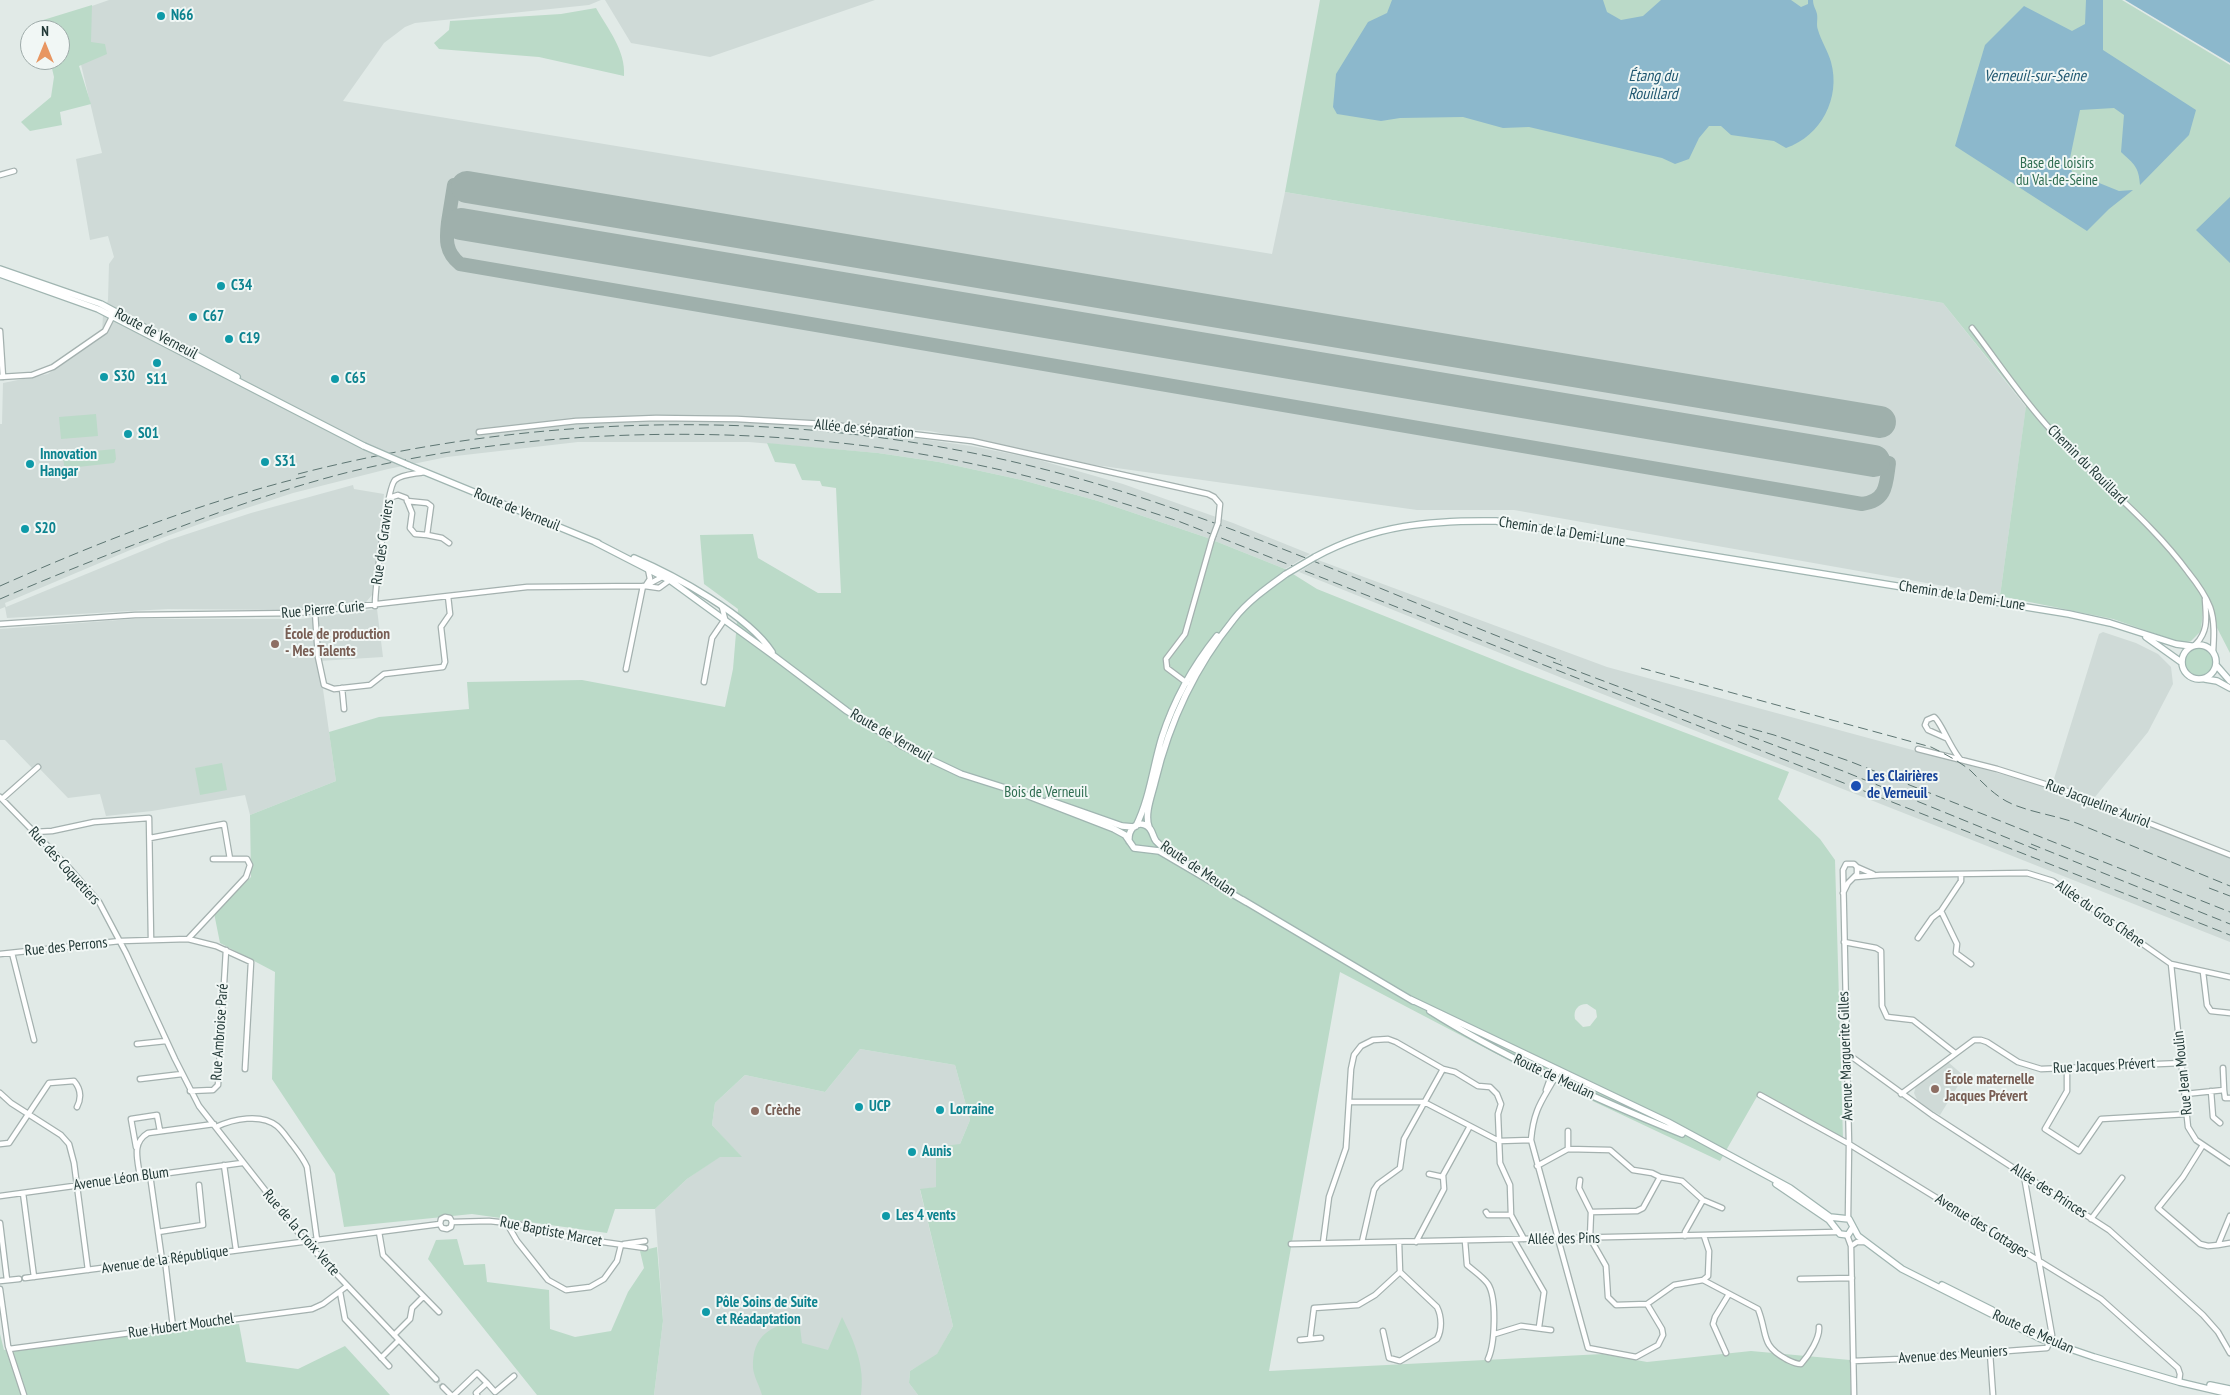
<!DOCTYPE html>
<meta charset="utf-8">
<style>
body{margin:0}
#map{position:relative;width:2230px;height:1395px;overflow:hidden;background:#e1eae7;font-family:"PT Sans Narrow",sans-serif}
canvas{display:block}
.north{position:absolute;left:20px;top:20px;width:50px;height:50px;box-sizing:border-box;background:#f1f7f5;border:1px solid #9eaba9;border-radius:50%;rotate:0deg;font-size:14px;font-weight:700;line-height:20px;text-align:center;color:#223937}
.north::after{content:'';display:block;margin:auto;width:18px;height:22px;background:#e89661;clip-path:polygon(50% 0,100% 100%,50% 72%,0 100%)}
</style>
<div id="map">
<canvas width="2230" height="1395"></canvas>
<div class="north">N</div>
</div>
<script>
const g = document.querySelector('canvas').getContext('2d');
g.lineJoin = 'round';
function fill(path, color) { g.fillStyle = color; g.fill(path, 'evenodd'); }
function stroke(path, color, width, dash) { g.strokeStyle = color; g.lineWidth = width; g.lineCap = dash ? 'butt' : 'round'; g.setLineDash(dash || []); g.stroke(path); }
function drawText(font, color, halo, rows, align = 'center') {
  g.font = font + ' "PT Sans Narrow",sans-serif'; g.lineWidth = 4; g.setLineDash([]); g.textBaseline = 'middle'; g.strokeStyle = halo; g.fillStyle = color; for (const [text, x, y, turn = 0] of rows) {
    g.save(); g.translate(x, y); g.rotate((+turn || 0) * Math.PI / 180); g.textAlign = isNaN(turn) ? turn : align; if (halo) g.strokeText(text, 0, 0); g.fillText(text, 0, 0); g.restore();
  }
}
fill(new Path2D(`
 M109,0H601L589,5L415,23L405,27L384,43L343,101L1272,254L1285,192L1943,303L2026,407L2000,596L1514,510H1417L1095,465L930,431L771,418L704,416L585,418L494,432L576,424L656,420L738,421L865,431L971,446L1032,458L1123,484L1233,523L1310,554L1285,569L1205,537L1098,501L1022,480L939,462L878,453L749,442H578L447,457L388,469L293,493L213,519L135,548L5,603L6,607L169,540L251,513L353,485L354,489L384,494L372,595L366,602L287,610L168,609L7,618L5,607L0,609V424H2L3,383L48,374L102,333L103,315L108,300L109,264L114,257L108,236L90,240L76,159L102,153L69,14Z
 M605,0H875L710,57L631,43Z
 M1318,560L1607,667L2056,789L2230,858V942L1562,678L1299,572Z
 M377,609L383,657L319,661L336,781L250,815L245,795L152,811L106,816L100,794L68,798L36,765L32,768L5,740H0V629L132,619H301Z
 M2103,632L2136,643L2158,654L2171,667L2173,684L2148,732L2095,797L2053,782L2099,634Z
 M860,1049L955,1065L970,1120L960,1144L936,1187L920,1190L953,1326L937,1355L910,1371L909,1383L918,1395H654L663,1321L655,1209L687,1179L720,1156L741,1157L712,1125L715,1103L745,1075L825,1092Z
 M1948,1062L1964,1076L1940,1115L1919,1104L1914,1093L1916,1086Z`), '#cfdad7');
fill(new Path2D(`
 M1320,0H2122L2230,65V653L2212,618L2203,608L2201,631L2191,641L2182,643L2113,619L2000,596L2026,406L1943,303L1285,192Z
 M92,5L91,42L105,44L107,54L79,66L91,104L60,112L62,125L30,131L21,122L51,97L54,77L50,60H60V30H43L40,21Z
 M596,8C608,29 626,51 624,76L539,57L439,49L434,43L449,30L450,21L561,14Z
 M96,414L98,436L61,439L59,417Z
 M767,443L878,453L939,462L1022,480L1098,501L1205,537L1285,569L1317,589L1517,669L1789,772L1778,799L1820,839L1835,860L1843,1139L1759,1093L1720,1161L1531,1072L1340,972L1269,1371L1603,1354L1647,1362L1751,1351L1850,1360L1851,1395H918L909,1383L910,1371L937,1354L953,1326L920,1189L936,1187V1147L960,1144L970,1120L955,1065L860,1049L825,1092L745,1075L715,1103L712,1125L742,1157H720L687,1179L655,1209H615L607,1233L472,1214L344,1227L335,1174L272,1079L275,972L220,943L214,913L251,877L250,815L336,781L329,732L379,717L469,709L467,682L582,680L725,707L733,669L738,609L704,584L700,535L753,534L758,558L818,593H841L836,488L822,486L820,481L802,480L795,464L775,462ZM1587,1004L1596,1010L1597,1017L1590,1026L1583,1027L1575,1019C1573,1010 1578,1004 1587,1004Z
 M115,449L116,459L114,463L69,468L64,466L63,454Z
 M2184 662a15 15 0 1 1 30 0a15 15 0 1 1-30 0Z
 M222,763L227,790L200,795L195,768Z
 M457,1239L464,1265L485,1264L487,1282L549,1290L550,1329L575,1337L611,1331L628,1292L644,1268L640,1251L657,1247L663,1321L654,1395H537L428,1259L436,1240Z
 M842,1317C855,1343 865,1366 861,1395H762C760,1387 754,1377 753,1368C752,1334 771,1327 799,1319L802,1343L828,1350Z
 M239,1324L246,1362L298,1369L345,1346L390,1395H0V1334L4,1350Z`), '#bbdac8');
fill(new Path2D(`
 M1392,0H1603L1607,12L1621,20L1643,16L1661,0H1791L1801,7L1808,4V0H1813C1813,6 1816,9 1817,14C1818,19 1816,25 1818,30C1821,41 1828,51 1831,62C1841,98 1821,136 1786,148L1774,141L1731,135L1721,126H1709L1699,138L1689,159L1675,164L1662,158L1529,127L1503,128L1463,117L1400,118L1381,121L1337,114L1333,107L1336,74L1368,22L1387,13Z
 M2086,0H2103V50L2196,110L2189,135L2140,185C2139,167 2134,164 2121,152L2124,115L2114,108L2080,110L2069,163L2072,172L2119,191L2133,190L2109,209L2087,231L1955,146L1985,45L2024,6L2072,31L2085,24Z
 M2125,0H2230V63Z
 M2230,197V263L2196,230Z`), '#8cb8cc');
stroke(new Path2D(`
 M448,222L454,185L467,187
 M461,224L448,222C446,239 445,252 460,264L1862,504C1887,501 1886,484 1889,463L1874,461`), '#9fb0ac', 14);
stroke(new Path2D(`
 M467,187L1880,422
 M461,224L1874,461`), '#9fb0ac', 32);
stroke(new Path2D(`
 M436,1379L443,1387`), '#bbc7c4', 4.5, [4.5, 2]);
const street = new Path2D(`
 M0,175L14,171
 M1972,328C1998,362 2022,399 2051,430C2095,479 2149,519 2188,572C2196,582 2205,594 2210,607C2215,621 2214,637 2213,652
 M0,331L3,377
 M0,377L32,375L53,367L105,331L113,315
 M479,432L576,421L656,418L737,419L825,424L972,441L1208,494L1214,497L1220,504L1218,523
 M389,498L398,495L406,498L412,513L410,528L415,534L427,535L431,506L427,503L407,501
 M427,535L442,538L449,543
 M646,585L650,579L648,569
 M645,586L664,576
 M375,606C375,590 387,487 395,480C402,474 415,474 424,472
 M315,612L318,657L324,685L334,689L370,685L384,674L443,667L445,662L441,627L450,614L448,596
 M0,624L135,615L298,613L527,587L645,586L659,588L670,580
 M2196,644C2209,630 2206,617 2205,599
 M626,669L643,586
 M704,682L712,638L725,619L722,607
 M1187,683L1167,668L1166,659L1185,634L1212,539
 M342,688L344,709
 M1946,738L1928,730L1925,725L1927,720L1934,717C1940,720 1951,750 1961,760
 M1918,749L1997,769L2067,791L2230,855
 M0,797L71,870L99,902L126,953L175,1059L199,1106L305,1241L436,1379
 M2,799L38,767
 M34,832L52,831L94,822L149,818L151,940
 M150,838L224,824L230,859
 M1857,867L1873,874
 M1961,874V881L1941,911L1957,944L1956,953L1971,964
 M1855,877L1880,875L2027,873L2053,881L2171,964L2230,977
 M1843,893L1848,883L1857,874V867L1854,864H1846L1843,870L1849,1144L1848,1219
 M1918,938L1932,918L1941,911
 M188,939L246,877L250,865L247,859H213
 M1844,942L1876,948L1881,951L1882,1006L1887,1017L1913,1020L1955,1053
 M12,953L34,1040
 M0,954L120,941L188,939L216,946L251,962L245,1069
 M2171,964L2188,1127L2196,1140L2230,1163
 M2203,972L2207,1005L2211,1011L2230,1013
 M137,1044L166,1041
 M1846,1055L1852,1057L1932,1115L2109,1230L2203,1315L2218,1332L2230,1353
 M2067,1069V1091L2045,1129L2079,1151L2101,1119L2187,1114
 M1559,1070C1545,1098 1534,1105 1531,1140L1588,1348L1636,1357L1658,1345L1663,1335L1662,1329L1647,1304
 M140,1079L182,1074
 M1546,1090L1554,1068
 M2224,1090L2225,1098H2230
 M190,1091L213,1090L218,1085L226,950
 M2211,1091L2213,1117L2220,1123
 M0,1093L11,1103L61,1135L69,1144L74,1163L88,1270
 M1901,1094L1974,1040H1981L1987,1042L2018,1062L2041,1069L2182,1063
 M2185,1094L2224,1090L2223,1068
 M1760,1095L1849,1144L2101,1299L2178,1368L2180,1374L2179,1382
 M1349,1102H1424L1499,1141L1531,1140
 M216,1127C233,1119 261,1113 277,1126C283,1131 287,1138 292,1144C298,1152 303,1158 307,1167L317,1240
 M1568,1131V1149
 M0,1144L9,1143L49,1083L74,1081C81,1089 82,1097 77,1107
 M2203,1145L2183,1177L2158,1208L2200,1244L2208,1246L2218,1245L2230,1216
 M136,1147L131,1119L157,1115L160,1131
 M224,1165L236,1250
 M1537,1166L1568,1149L1610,1150L1633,1170L1652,1173L1660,1177L1682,1181L1703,1200L1722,1208
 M1429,1174L1443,1177
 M150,1175L162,1260
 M140,1177C138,1160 131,1143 148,1133L214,1124
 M1660,1177L1643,1208L1637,1211L1591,1212L1590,1238L1606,1266L1608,1297L1616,1305L1647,1304L1674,1285L1703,1280L1708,1276L1709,1251L1704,1236
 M1580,1180L1579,1188L1591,1212
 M23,1193L34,1277
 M0,1196L242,1163
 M1486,1212L1488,1215H1511
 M2091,1219L2122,1178
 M452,1222L489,1221L517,1224L568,1237L645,1248
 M506,1222L517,1241L548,1280L566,1290L590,1287L604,1279L617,1261L621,1245
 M0,1223L7,1280
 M440,1224L442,1228L447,1229L451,1227L452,1222
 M440,1224L441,1219L445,1217L450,1218L452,1222
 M158,1232L203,1225L199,1185
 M379,1232L383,1255L439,1312
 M1847,1235L1851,1246L1854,1395
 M1685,1236V1232L1703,1200
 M1514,1240L1544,1292L1539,1327
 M1465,1241L1467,1265C1474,1271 1483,1277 1488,1284C1497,1298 1495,1344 1488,1359
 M1362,1242L1374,1190L1378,1184L1400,1168L1404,1139L1443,1069
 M1416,1242L1444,1189L1443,1175L1470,1126
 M1323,1243L1329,1197L1346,1148L1351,1069L1354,1055L1361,1046L1373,1040L1388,1039L1396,1042L1443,1069L1455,1072L1478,1086L1490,1087L1497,1094L1501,1104L1498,1114L1500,1163L1510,1185L1511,1215L1524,1239
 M624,1244L645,1241
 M1291,1244L1837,1232
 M2218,1245L2230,1243
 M1851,1246L1857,1242H1866
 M165,1260L173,1327
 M25,1278L440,1224
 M1800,1279L1852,1278
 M1703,1280L1758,1309C1768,1334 1760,1345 1786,1359C1792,1362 1795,1364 1801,1364C1809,1355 1820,1338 1819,1327
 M0,1281L19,1279
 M0,1289L8,1346L24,1395
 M340,1292L345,1319L389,1366
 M1383,1331L1389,1358L1400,1361L1437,1339C1442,1330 1442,1317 1437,1307L1400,1272
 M1495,1334L1521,1326L1551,1330
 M394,1335L410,1319L412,1308L423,1297
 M1310,1339L1314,1308L1358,1305L1375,1295L1400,1272L1399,1242
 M1300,1340L1321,1338
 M9,1349L312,1309L323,1304L347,1286
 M1726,1353L1713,1324L1715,1317L1729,1294
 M1990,1353L1993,1395
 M381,1358L399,1340
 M1853,1361L1901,1359L2047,1348L2052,1335L2024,1176
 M443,1387L451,1395
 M454,1395L477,1373L487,1383
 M477,1395L476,1393L487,1383L495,1392L514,1376`);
const secondary = new Path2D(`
 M0,269L101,304L237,377
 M0,274L98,309L364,446
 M408,465L598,543
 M595,542L671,581L774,656L847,711L902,746L961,774L1021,793L1114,829L1125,835L1134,848L1159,851L1246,902
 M1315,557C1374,525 1431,520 1496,521L2069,614L2110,623L2176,644L2191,646
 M634,558C674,575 748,615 772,652
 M2146,637L2181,662
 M2182 662a17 17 0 1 1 34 0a17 17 0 1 1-34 0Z
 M2216,665L2230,681
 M2205,679L2217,681L2230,688
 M1048,800L1122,826L1134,827
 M1136,826C1150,798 1153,766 1162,737C1174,700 1193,666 1217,636
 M1149,827C1144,814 1152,795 1155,782C1169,723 1195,667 1234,619C1248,601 1268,587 1286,574
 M1129,841C1128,831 1135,821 1145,825C1153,828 1152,836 1156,841C1169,855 1191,865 1206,875
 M1243,900L1413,1001
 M1410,999L1668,1122L1790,1188L1830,1217L1849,1219L1858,1236L1902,1269L2041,1339L2094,1357L2179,1382L2230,1394
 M1430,1011C1506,1059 1598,1100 1682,1134
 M1776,1184L1829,1220L1840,1234L1848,1235L1853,1227
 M1942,1285L1992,1310
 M2210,1385L2230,1389`);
stroke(street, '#a4b1af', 7);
stroke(secondary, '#a0b5b1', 8);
stroke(street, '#fff', 4.5);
stroke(secondary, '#fff', 5.5);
stroke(new Path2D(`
 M298,474C566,405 850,407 1114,489C1266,536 1412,604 1561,661
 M0,586C99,542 202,502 307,476
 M0,599C46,579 94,560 141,542C210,515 278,490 349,472C547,424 779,422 978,465C1046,479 1112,499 1178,521L2230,935
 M1553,662L1843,771L2037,850
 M1641,668L1931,747C1945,754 1959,761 1971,771C1982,782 1992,793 2006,801C2026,812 2056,815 2079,824L2230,886
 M1738,725L1774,735L1849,761L2230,912
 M2031,844L2230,924
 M2209,888L2230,896`), '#5d7572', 1, [10, 5]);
const streetBridge = new Path2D(`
 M1212,539L1218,523`);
const secondaryBridge = new Path2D(`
 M364,446L408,465
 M1286,574L1315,557`);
stroke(streetBridge, '#a4b1af', 7, []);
stroke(secondaryBridge, '#a0b5b1', 8, []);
stroke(streetBridge, '#fff', 4.5);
stroke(secondaryBridge, '#fff', 5.5);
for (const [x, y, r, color] of [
 [161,16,5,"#0f9aa8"],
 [221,286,5,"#0f9aa8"],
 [193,317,5,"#0f9aa8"],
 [229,339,5,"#0f9aa8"],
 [157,363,5,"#0f9aa8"],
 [104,377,5,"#0f9aa8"],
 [335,379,5,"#0f9aa8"],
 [128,434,5,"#0f9aa8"],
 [265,462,5,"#0f9aa8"],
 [30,464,5,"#0f9aa8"],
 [25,529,5,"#0f9aa8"],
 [275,644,5,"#8d6e63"],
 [1856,786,6,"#1a4fb4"],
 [1935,1089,5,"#8d6e63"],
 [859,1107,5,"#0f9aa8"],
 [940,1110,5,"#0f9aa8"],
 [755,1111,5,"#8d6e63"],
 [912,1152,5,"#0f9aa8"],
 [886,1216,5,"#0f9aa8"],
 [706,1312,5,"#0f9aa8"]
]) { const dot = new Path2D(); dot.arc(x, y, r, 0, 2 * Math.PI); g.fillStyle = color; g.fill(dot); stroke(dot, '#f1f7f5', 2); }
drawText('bold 15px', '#0d838f', '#f1f7f5', [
 ["N66",171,16],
 ["C34",231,286],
 ["C67",203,317],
 ["C19",239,339],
 ["S30",114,377],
 ["C65",345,379],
 ["S11",157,380,"center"],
 ["S01",138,434],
 ["Innovation",40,455],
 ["Hangar",40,472],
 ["S31",275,462],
 ["S20",35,529],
 ["UCP",869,1107],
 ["Lorraine",950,1110],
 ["Aunis",922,1152],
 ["Les 4 vents",896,1216],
 ["Pôle Soins de Suite",716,1303],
 ["et Réadaptation",716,1320]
], 'left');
drawText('15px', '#2f6d51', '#f1f7f5', [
 ["Base de loisirs",2057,164],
 ["du Val-de-Seine",2057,181],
 ["Bois de Verneuil",1046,793]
]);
drawText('15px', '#223937', '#f1f7f5', [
 ["Route de Verneuil",156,334,28],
 ["Allée de séparation",864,429,5],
 ["Chemin du Rouillard",2087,465,45],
 ["Route de Verneuil",517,510,22],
 ["Chemin de la Demi-Lune",1562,532,9],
 ["Rue des Graviers",383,542,-82],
 ["Chemin de la Demi-Lune",1962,596,9],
 ["Rue Pierre Curie",323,610,-5],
 ["Route de Verneuil",891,736,30],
 ["Rue Jacqueline Auriol",2098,804,21],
 ["Rue des Coquetiers",64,866,48],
 ["Route de Meulan",1198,869,34],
 ["Allée du Gros Chêne",2100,914,35],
 ["Rue des Perrons",66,947,-6],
 ["Rue Ambroise Paré",220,1032,-86],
 ["Avenue Marguerite Gilles",1846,1056,-92],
 ["Rue Jacques Prévert",2104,1066,-3],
 ["Rue Jean Moulin",2183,1073,-96],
 ["Route de Meulan",1554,1077,25],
 ["Avenue Léon Blum",121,1179,-8],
 ["Allée des Princes",2049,1191,33],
 ["Avenue des Cottages",1982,1226,32],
 ["Rue Baptiste Marcet",551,1232,11],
 ["Rue de la Croix Verte",301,1233,49],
 ["Allée des Pins",1564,1239,-1],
 ["Avenue de la République",165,1260,-8],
 ["Rue Hubert Mouchel",181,1326,-8],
 ["Route de Meulan",2033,1332,24],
 ["Avenue des Meuniers",1953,1355,-4]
]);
drawText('bold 15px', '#785e54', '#f1f7f5', [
 ["École de production",285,635],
 ["- Mes Talents",285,652],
 ["École maternelle",1945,1080],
 ["Jacques Prévert",1945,1097],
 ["Crèche",765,1111]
], 'left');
drawText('bold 15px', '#164399', '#f1f7f5', [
 ["Les Clairières",1867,777],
 ["de Verneuil",1867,794]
], 'left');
drawText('italic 16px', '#215871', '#f1f7f5', [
 ["Étang du",1653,76],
 ["Rouillard",1653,94],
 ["Verneuil-sur-Seine",2035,76]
]);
</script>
